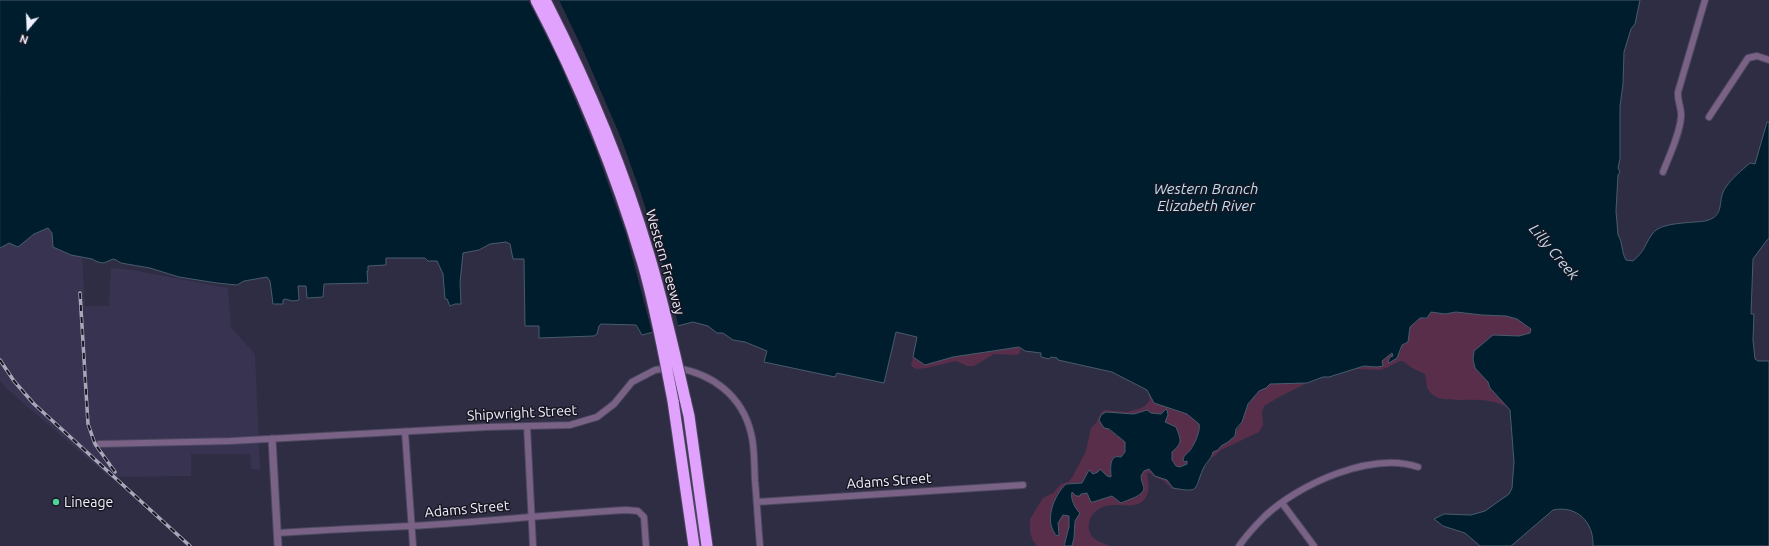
<!DOCTYPE html>
<style>
body{margin:0}
#map{position:relative;width:1769px;height:546px;overflow:hidden;background:#2f2d44;font-family:Ubuntu,sans-serif}
canvas{display:block}
.north{position:absolute;left:8px;top:8px;width:40px;height:40px;-webkit-text-stroke:3px #181721;paint-order:stroke;rotate:199deg;font-size:11px;font-weight:700;line-height:16px;text-align:center;color:#f1f0ff}
.north::after{content:'';display:block;margin:auto;width:14px;height:18px;background:#f1f0ff;clip-path:polygon(50% 0,100% 100%,50% 72%,0 100%)}
</style>
<div id="map">
<canvas width="1769" height="546"></canvas>
<div class="north">N</div>
</div>
<script>
const g = document.querySelector('canvas').getContext('2d');
g.lineJoin = 'round';
function fill(path, color) { g.fillStyle = color; g.fill(path, 'evenodd'); }
function stroke(path, color, width, dash) { g.strokeStyle = color; g.lineWidth = width; g.lineCap = dash ? 'butt' : 'round'; g.setLineDash(dash || []); g.stroke(path); }
function drawText(font, color, halo, rows, align = 'center') {
  g.font = font + ' Ubuntu,sans-serif'; g.lineWidth = 3; g.setLineDash([]); g.textBaseline = 'middle'; g.strokeStyle = halo; g.fillStyle = color; for (const [text, x, y, turn = 0] of rows) {
    g.save(); g.translate(x, y); g.rotate((+turn || 0) * Math.PI / 180); g.textAlign = isNaN(turn) ? turn : align; if (halo) g.strokeText(text, 0, 0); g.fillText(text, 0, 0); g.restore();
  }
}
fill(new Path2D(`
 M0,199L80,214L85,306H109L111,268L132,270L228,288L231,327L255,354L260,470L251,469L250,454H191V476L109,477L6,388L0,381Z`), '#373351');
fill(new Path2D(`
 M1431,312L1445,314L1456,312L1482,315L1506,316L1517,319L1532,330C1525,342 1508,334 1497,335C1491,336 1486,340 1482,344C1467,357 1472,367 1485,379C1493,387 1503,401 1510,410C1487,390 1443,409 1430,392C1425,387 1427,380 1425,374L1412,368L1403,361H1400L1386,368L1379,370L1355,369C1366,365 1372,368 1383,366V359L1392,352L1393,356L1389,359L1401,351L1402,345L1408,342L1410,327L1420,318L1426,319Z
 M1019,347L1023,349H1020V353L1016,355L994,354L974,366H967L956,361L927,368L916,369L911,366L913,357L925,365L953,357Z
 M1285,383H1307L1281,396L1264,406L1262,413L1263,425L1259,432L1221,450L1212,458L1213,452C1221,449 1226,441 1234,437C1236,431 1241,426 1242,421C1247,405 1254,393 1269,385C1273,383 1281,384 1285,383Z
 M1148,393L1154,403L1187,414L1199,424C1201,430 1195,444 1191,449C1188,454 1184,454 1183,460L1187,461V464L1180,467L1176,466L1172,460V452C1183,443 1181,440 1176,427L1165,422L1166,411L1161,414L1151,413L1147,410L1134,414L1104,413L1101,415V424L1125,442V452L1121,457L1114,458C1110,464 1111,470 1111,477L1098,472L1093,474L1091,471L1084,478L1082,483L1066,484C1056,502 1043,516 1057,536L1060,532C1056,525 1059,522 1063,515L1069,516V527L1064,546H1037L1032,539L1030,531V519L1043,498L1053,493L1061,484L1068,482L1073,476L1086,451L1091,428L1096,423L1101,413L1104,410L1127,412L1138,409L1145,406L1150,400Z
 M1149,469L1155,476L1167,480L1171,487L1186,490L1172,489L1164,481L1153,476L1150,473H1147C1148,482 1151,492 1144,500C1130,514 1106,494 1091,517C1088,522 1088,530 1091,535C1095,541 1103,543 1110,546H1072L1077,511L1072,499V492L1080,495L1087,493L1091,502H1093L1112,496L1122,503L1127,499L1138,497L1144,489L1141,476L1144,471Z`), '#592e4b');
const water = new Path2D(`
 M0,0H1640L1635,24L1631,29L1624,52L1623,84L1620,106V159L1618,168L1620,172L1618,175L1616,211L1618,235C1623,242 1621,252 1626,260L1633,261C1646,250 1644,245 1653,233C1661,222 1692,223 1705,221C1727,216 1716,200 1726,187C1732,178 1742,170 1750,163L1755,164L1767,122H1769V239L1767,240L1753,259L1751,314H1754L1753,340L1755,359L1758,361H1769V546H1593C1594,522 1577,505 1553,510L1511,546H1480L1465,533L1443,526L1434,519L1444,514L1471,515L1485,511L1509,494L1512,488L1514,462L1510,410L1490,388L1488,382L1475,368L1473,359L1474,351L1493,335L1519,336L1530,333L1531,329L1517,319L1506,316L1482,315L1456,312L1445,314L1431,312L1427,318H1420L1410,327L1408,342L1402,345L1397,358L1389,363L1388,362L1390,357L1393,356L1392,353L1382,361L1383,366L1376,367L1364,366L1329,377H1323L1307,383L1270,384L1266,388L1259,391L1248,404L1242,422L1236,429L1235,436L1228,442L1221,446L1218,450L1213,452C1211,460 1206,462 1203,469C1194,490 1200,493 1173,488L1167,480L1155,476L1149,469L1144,471L1141,476C1141,480 1143,484 1144,488C1144,496 1127,500 1121,503L1112,496L1093,502H1091L1087,493L1081,494L1080,496H1076L1072,492C1070,498 1075,509 1080,513L1075,521L1074,538L1072,546H1064L1069,527V516L1063,515L1058,523L1059,535L1057,536C1043,522 1054,495 1066,484L1082,483L1089,470L1093,474L1098,472L1100,469L1107,476L1111,477C1111,472 1109,460 1115,457C1117,456 1119,457 1121,457L1125,452V442L1109,429L1104,428L1099,420L1101,415L1106,412L1134,414L1147,410L1151,413L1161,414L1166,409L1167,410L1168,415L1165,422L1176,427C1181,441 1183,442 1172,452V460L1176,466L1180,467L1187,464V461L1184,462L1183,460C1184,454 1188,454 1191,449C1195,443 1201,430 1199,424L1187,414L1154,403L1147,390L1112,372L1058,360L1057,358L1051,357L1049,359L1041,357V353L1025,351L1019,347L953,357L925,365L913,357L917,337L896,332L884,383L837,373L835,377L764,362L767,351L745,342L733,340L723,333H717L708,326L693,322L642,335L636,325L601,324L599,326L597,334L594,336L539,338V326H525L524,259H513L510,244L506,242L490,244L479,250L463,253L460,282L461,304H455L450,306L447,299H445L443,274L437,261H428L425,258H386V265L368,266V271H367L368,283L324,284L323,297L307,298L306,286H298L299,300L293,301L285,299L283,300V304H273L270,281L267,277L244,281L237,285L217,283L179,277L150,268L121,263L116,260L113,259L104,263L98,262L92,259L71,255L53,247L52,233L48,228L34,234L18,247L9,243L0,248Z`);
fill(water, '#001d2e');
stroke(water, '#485c6d', 1);
fill(new Path2D(`
 M528,0H559L582,48L621,138L641,194L667,278L679,328L653,336L626,234L595,147L558,59Z`), '#2f2d44');
const minor = new Path2D(`
 M1709,117L1748,58L1757,56L1769,60
 M1663,172C1669,156 1680,134 1681,117C1682,108 1677,101 1678,92L1705,0
 M677,368C713,374 742,396 751,433C755,448 754,465 755,481C757,503 758,524 760,546
 M527,426L533,546
 M405,432L413,546
 M99,444L231,441L487,427L570,425L597,417L614,404L632,382L655,370L668,368
 M757,502L1023,485
 M1282,503L1314,546
 M278,533C322,530 367,528 411,526C483,522 554,514 626,510L638,511L644,517L646,546
 M1239,546C1246,536 1256,525 1265,516C1299,484 1372,451 1418,467`);
const tertiary = new Path2D(`
 M272,439L278,546`);
const motorway = new Path2D(`
 M685,399L689,416L707,546
 M673,401L694,546`);
stroke(minor, '#4a485e', 8);
stroke(tertiary, '#4a485e', 9);
stroke(motorway, '#4a485e', 13);
stroke(minor, '#7a6186', 6);
stroke(tertiary, '#7a6186', 7);
stroke(motorway, '#e0a2fc', 11);
const rail = new Path2D(`
 M80,293L88,424L95,444L115,472
 M0,360L14,381L34,404L190,546`);
stroke(rail, '#a9a8ba', 3.5);
stroke(rail, '#181721', 2, [6]);
const motorwayBridge = new Path2D(`
 M536,0C580,84 616,173 643,264C656,309 664,355 673,401
 M545,0C587,82 623,167 649,255C663,302 674,350 685,399`);
stroke(motorwayBridge, '#4a485e', 13, []);
stroke(motorwayBridge, '#e0a2fc', 11);
for (const [x, y, r, color] of [
 [56,502,4,"#4ed399"]
]) { const dot = new Path2D(); dot.arc(x, y, r, 0, 2 * Math.PI); g.fillStyle = color; g.fill(dot); stroke(dot, '#181721', 1.5); }
drawText('14px', '#f1f0ff', '#181721', [
 ["Western Freeway",665,262,74],
 ["Shipwright Street",522,413,-3],
 ["Adams Street",889,481,-4],
 ["Adams Street",467,509,-5]
]);
drawText('14px', '#f1f0ff', '#181721', [
 ["Lineage",64,502]
], 'left');
drawText('italic 15px', '#bfdff4', '#181721', [
 ["Western Branch",1206,189],
 ["Elizabeth River",1206,206],
 ["Lilly Creek",1554,252,50]
]);
</script>
